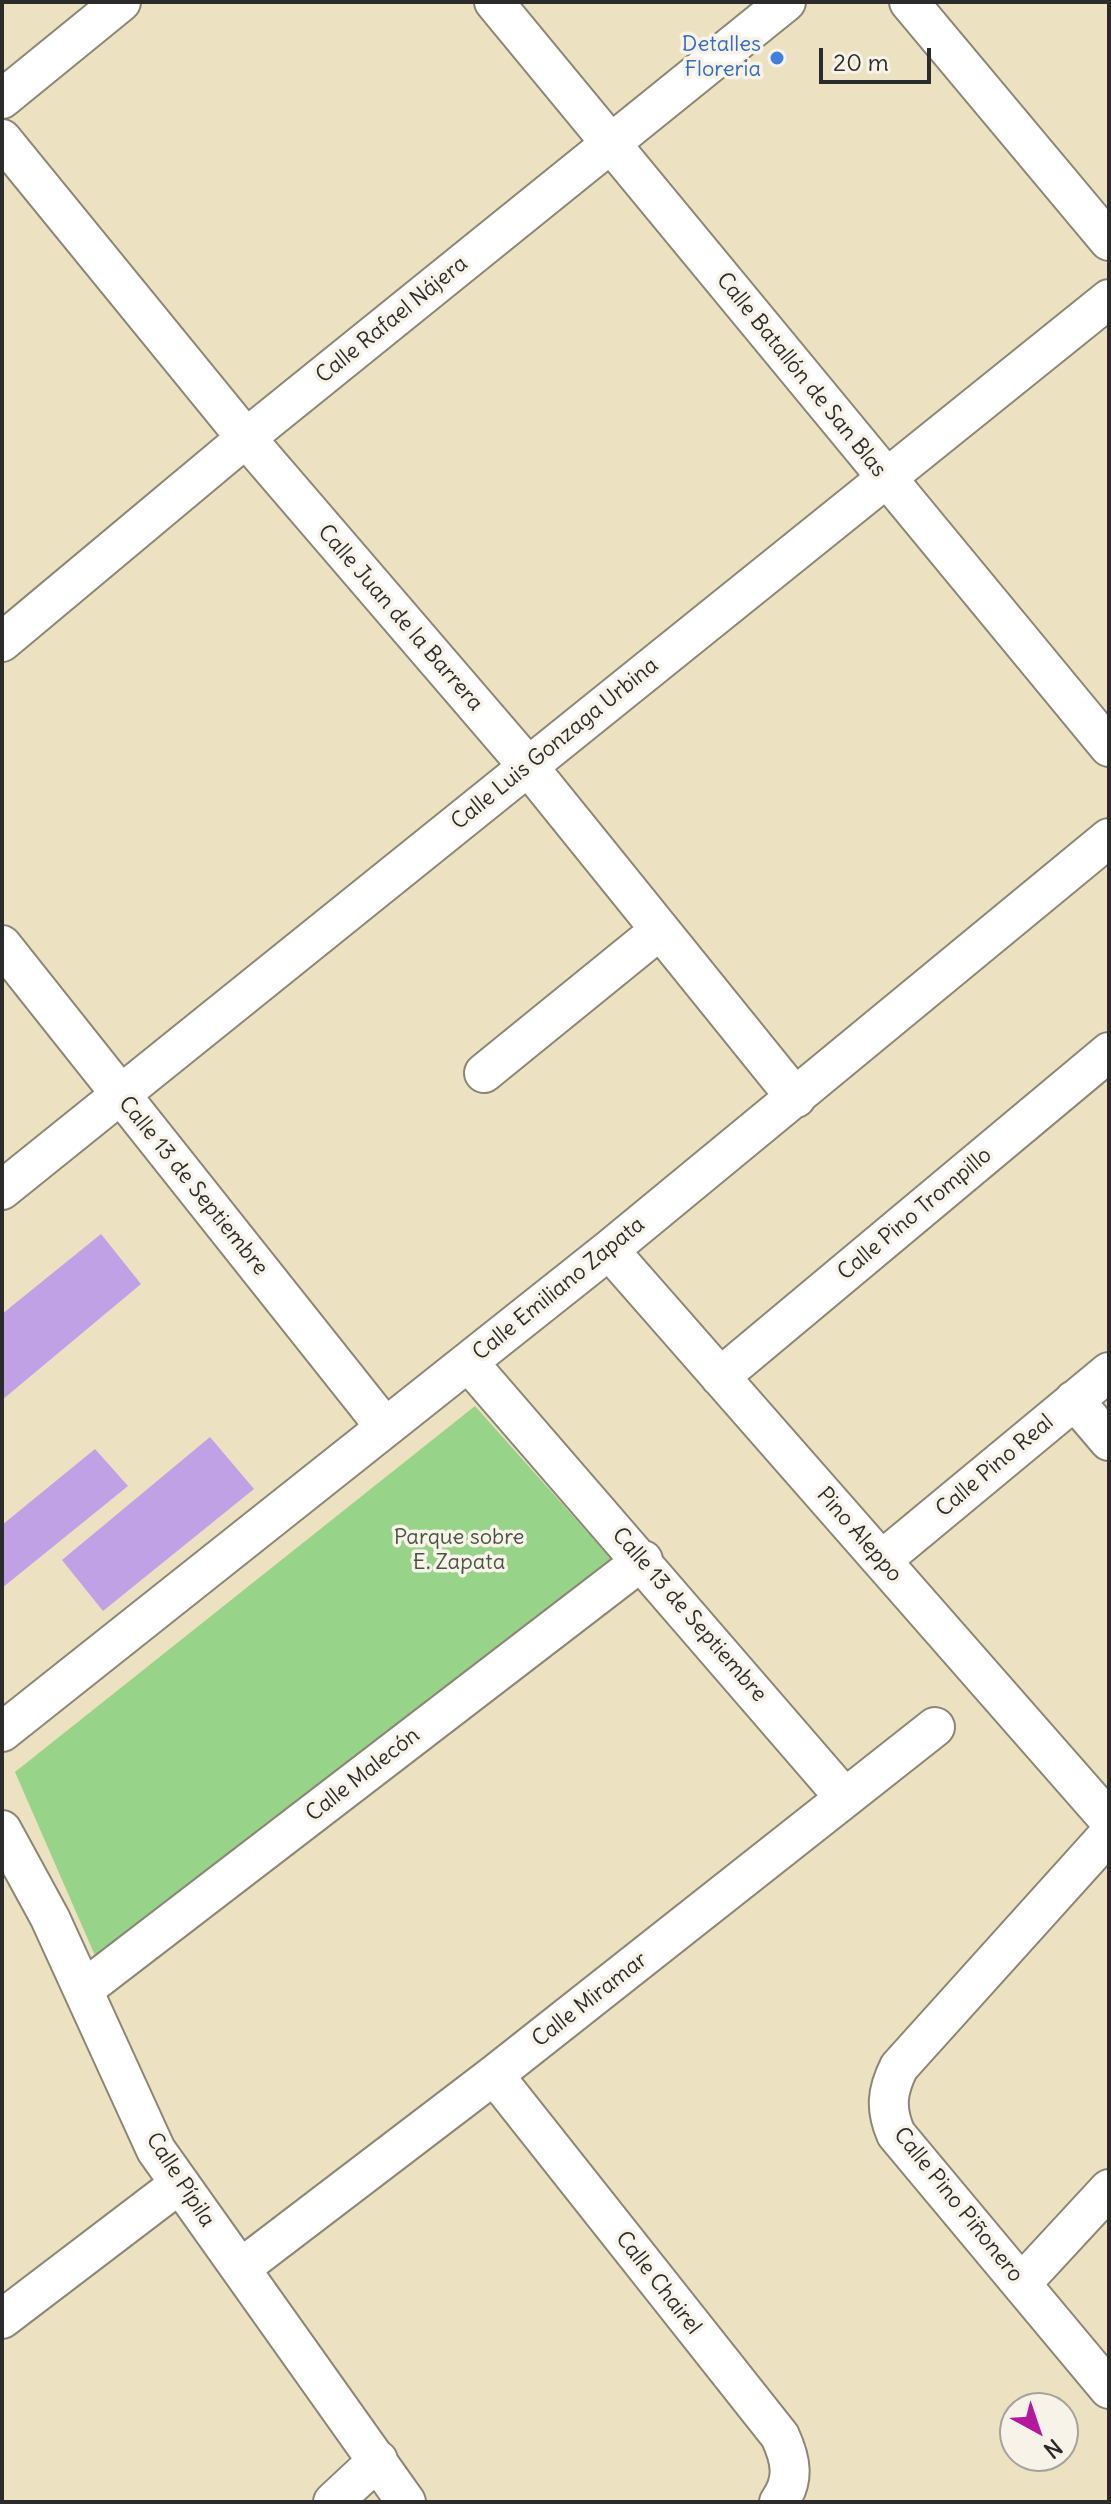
<!DOCTYPE html>
<meta charset="utf-8">
<style>
body{margin:0}
#map{position:relative;width:1111px;height:2504px;overflow:hidden;background:#ece1c1;font-family:Delius,sans-serif}
canvas{display:block}
.frame{position:absolute;inset:0;border:4px solid #2b2b2b;pointer-events:none}
.north{position:absolute;left:999px;top:2392px;width:80px;height:80px;box-sizing:border-box;background:#f7f3e8;border:2px solid #a5a39c;border-radius:50%;rotate:140deg;font-size:22px;font-weight:700;line-height:32px;text-align:center;color:#2b2b2b}
.north::after{content:'';display:block;margin:auto;width:28px;height:36px;background:#b5179e;clip-path:polygon(50% 0,100% 100%,50% 72%,0 100%)}
.scale{position:absolute;left:819px;top:48px;width:112px;height:36px;box-sizing:border-box;border:4px solid #2b2b2b;border-top:0;padding-left:10px;font-size:24px;line-height:28px;white-space:nowrap;color:#2b2b2b;-webkit-text-stroke:6px #f7f3e8;paint-order:stroke}
</style>
<div id="map">
<canvas width="1111" height="2504"></canvas>
<div class="frame"></div>
<div class="north">N</div>
<div class="scale">20 m</div>
</div>
<script>
const g = document.querySelector('canvas').getContext('2d');
g.lineJoin = 'round';
function fill(path, color) { g.fillStyle = color; g.fill(path, 'evenodd'); }
function stroke(path, color, width, dash) { g.strokeStyle = color; g.lineWidth = width; g.lineCap = dash ? 'butt' : 'round'; g.setLineDash(dash || []); g.stroke(path); }
function drawText(font, color, halo, rows, align = 'center') {
  g.font = font + ' Delius,sans-serif'; g.lineWidth = 7; g.setLineDash([]); g.textBaseline = 'middle'; g.strokeStyle = halo; g.fillStyle = color; for (const [text, x, y, turn = 0] of rows) {
    g.save(); g.translate(x, y); g.rotate((+turn || 0) * Math.PI / 180); g.textAlign = isNaN(turn) ? turn : align; if (halo) g.strokeText(text, 0, 0); g.fillText(text, 0, 0); g.restore();
  }
}
fill(new Path2D(`
 M475,1406L613,1561L100,1967L15,1772Z`), '#97d388');
fill(new Path2D(`
 M101,1234L141,1284L2,1400V1314Z
 M210,1437L254,1489L103,1611L62,1560Z
 M95,1449L128,1486L2,1588V1525Z`), '#c1a1e5');
const street = new Path2D(`
 M494,2L1109,747
 M909,2L1109,241
 M2,99L121,2
 M2,139L246,438L527,765L796,1098
 M2,642L246,438L786,2
 M2,945L385,1427
 M484,1073L660,930
 M2,1190L1109,299
 M609,1250L1109,1820
 M468,1362L845,1798
 M720,1377L1109,1052
 M1074,1400L1109,1441
 M882,1560L1109,1372
 M2,1732L609,1250L1109,838
 M2,1830L50,1918L156,2150L406,2502
 M1109,1834L899,2067C887,2091 885,2109 896,2134L1109,2389
 M83,1990L643,1560
 M494,2075L780,2436C791,2460 795,2480 779,2502
 M241,2268L494,2075L935,1727
 M1022,2283L1109,2189
 M2,2319L178,2185
 M333,2502L378,2460`);
stroke(street, '#8c8676', 42);
stroke(street, '#fff', 38);
for (const [x, y, r, color] of [
 [777,58,8,"#3f7fe0"]
]) { const dot = new Path2D(); dot.arc(x, y, r, 0, 2 * Math.PI); g.fillStyle = color; g.fill(dot); stroke(dot, '#f7f3e8', 3); }
drawText('22px', '#366cbe', '#f7f3e8', [
 ["Detalles",761,45],
 ["Floreria",761,70]
], 'right');
drawText('22px', '#2b2b2b', '#f7f3e8', [
 ["Calle Rafael Nájera",392,320,-39],
 ["Calle Batallón de San Blas",801,375,51],
 ["Calle Juan de la Barrera",400,618,49],
 ["Calle Luis Gonzaga Urbina",555,744,-39],
 ["Calle 13 de Septiembre",193,1186,51],
 ["Calle Pino Trompillo",915,1214,-40],
 ["Calle Emiliano Zapata",559,1289,-39],
 ["Calle Pino Real",995,1466,-40],
 ["Pino Aleppo",859,1535,49],
 ["Calle 13 de Septiembre",689,1615,49],
 ["Calle Malecón",363,1775,-38],
 ["Calle Miramar",590,2000,-38],
 ["Calle Pípila",180,2180,57],
 ["Calle Pino Piñonero",958,2205,51],
 ["Calle Chairel",658,2283,52]
]);
drawText('22px', '#465542', '#f7f3e8', [
 ["Parque sobre",459,1538],
 ["E. Zapata",459,1563]
]);
</script>
